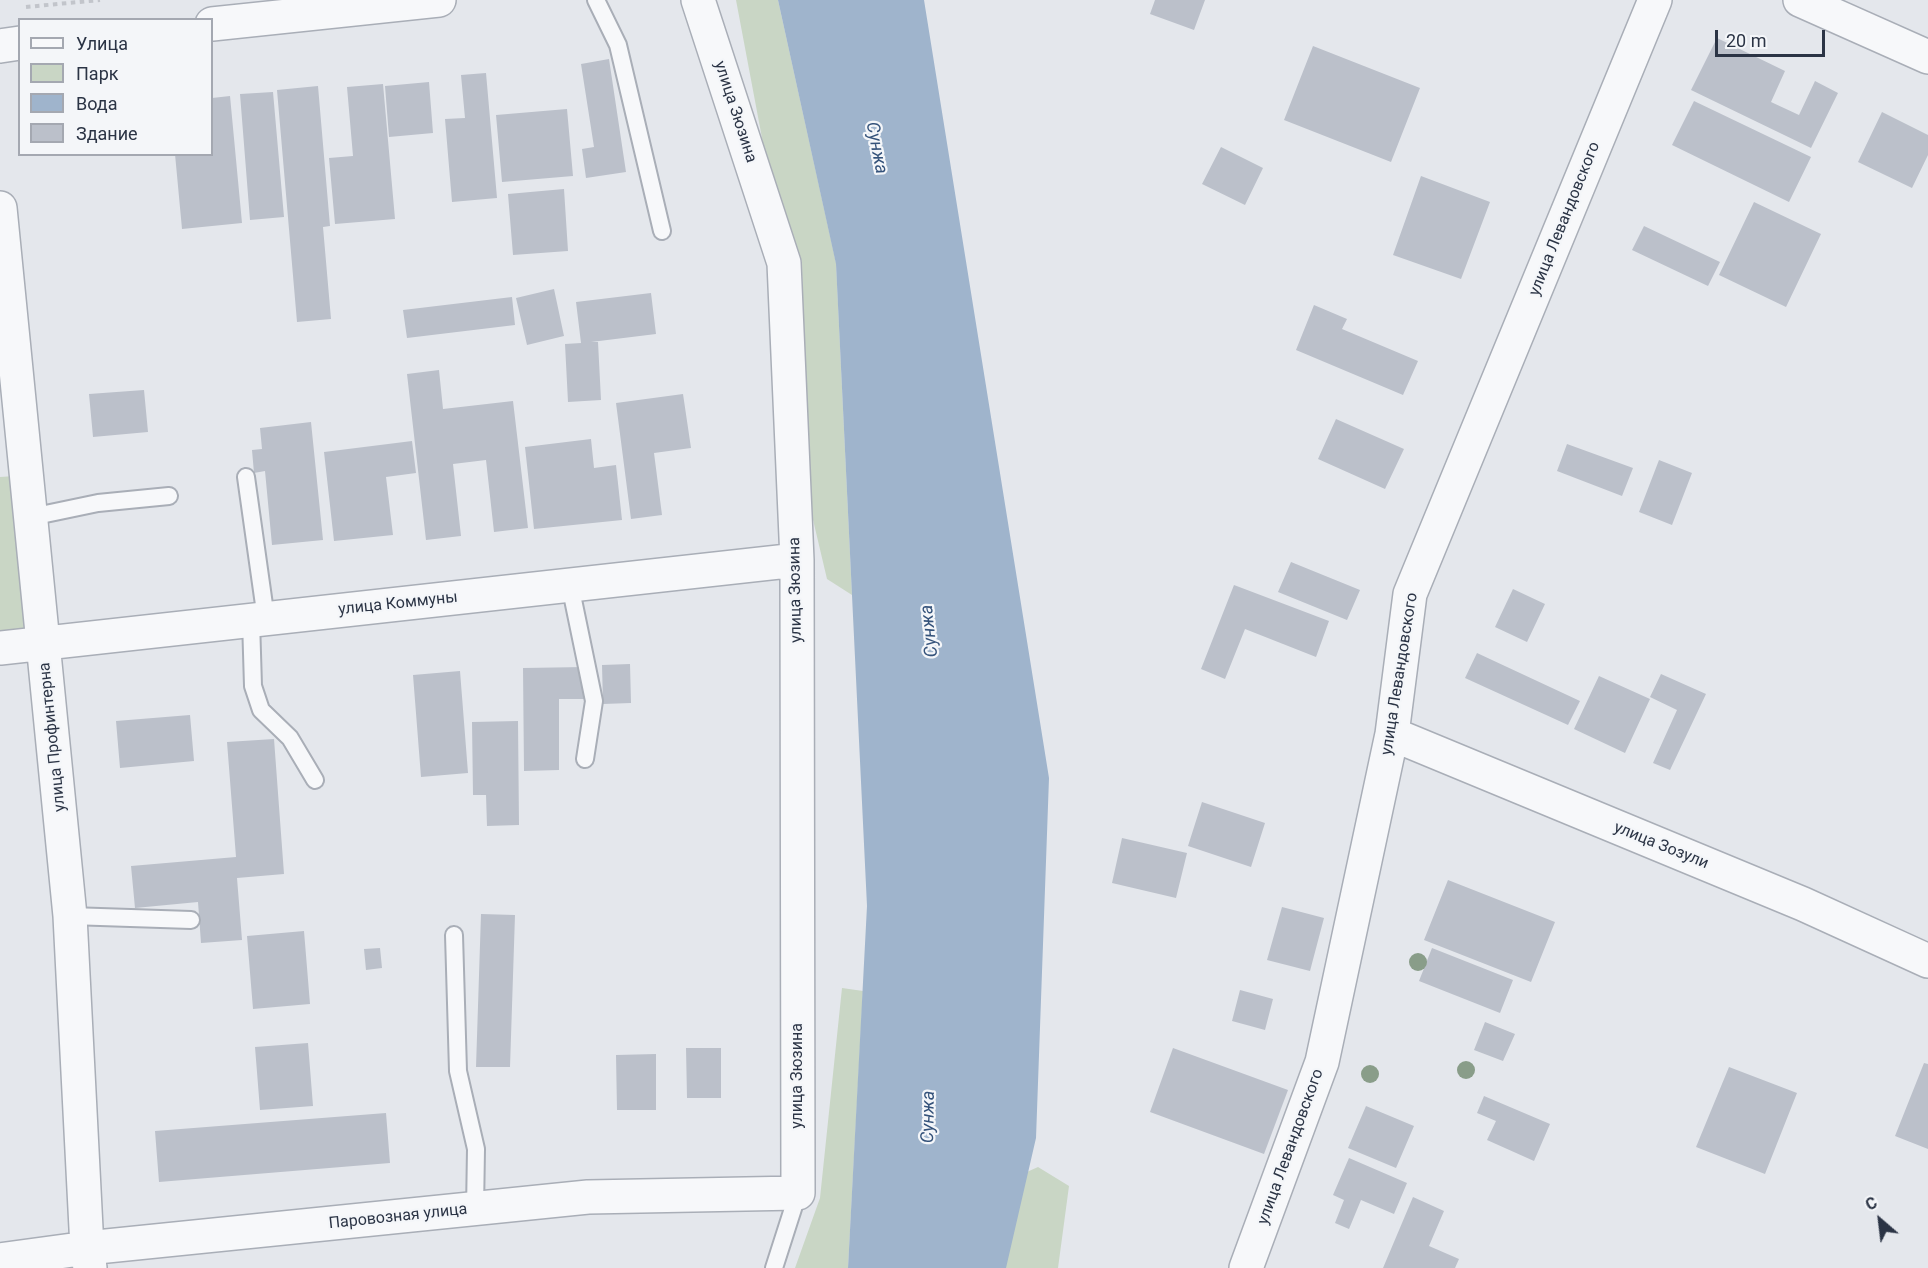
<!DOCTYPE html>
<meta charset="utf-8">
<style>
body{margin:0}
#map{position:relative;width:1928px;height:1268px;overflow:hidden;background:#e4e7ec;font-family:Roboto,sans-serif}
canvas{display:block}
.legend{position:absolute;left:18px;top:18px;width:195px;height:138px;box-sizing:border-box;background:#f4f6f9;border:2px solid #a4a8b1;margin:0;padding:8px 10px;list-style:none;font-size:18px;color:#2b3445}
.legend li{display:flex;align-items:center;gap:12px;height:30px}
.legend b{width:30px;border:2px solid #a4a8b1}
.north{position:absolute;left:1850px;top:1190px;width:60px;height:60px;-webkit-text-stroke:4px #f4f6f9;paint-order:stroke;rotate:332deg;font-size:16px;font-weight:700;line-height:24px;text-align:center;color:#2b3445}
.north::after{content:'';display:block;margin:auto;width:21px;height:27px;background:#2b3445;clip-path:polygon(50% 0,100% 100%,50% 72%,0 100%)}
.scale{position:absolute;left:1715px;top:30px;width:110px;height:27px;box-sizing:border-box;border:3px solid #2b3445;border-top:0;padding-left:8px;font-size:18px;line-height:21px;white-space:nowrap;color:#2b3445;-webkit-text-stroke:4px #f4f6f9;paint-order:stroke}
</style>
<div id="map">
<canvas width="1928" height="1268"></canvas>
<ul class="legend">
<li><b style="height:8px;background:#f7f8fa"></b>Улица</li>
<li><b style="height:16px;background:#c9d6c5"></b>Парк</li>
<li><b style="height:16px;background:#9fb4cc"></b>Вода</li>
<li><b style="height:16px;background:#bbc0ca"></b>Здание</li>
</ul>
<div class="north">С</div>
<div class="scale">20 m</div>
</div>
<script>
const g = document.querySelector('canvas').getContext('2d');
g.lineJoin = 'round';
function fill(path, color) { g.fillStyle = color; g.fill(path, 'evenodd'); }
function stroke(path, color, width, dash) { g.strokeStyle = color; g.lineWidth = width; g.lineCap = dash ? 'butt' : 'round'; g.setLineDash(dash || []); g.stroke(path); }
function drawText(font, color, halo, rows, align = 'center') {
  g.font = font + ' Roboto,sans-serif'; g.lineWidth = 4.5; g.setLineDash([]); g.textBaseline = 'middle'; g.strokeStyle = halo; g.fillStyle = color; for (const [text, x, y, turn = 0] of rows) {
    g.save(); g.translate(x, y); g.rotate((+turn || 0) * Math.PI / 180); g.textAlign = isNaN(turn) ? turn : align; if (halo) g.strokeText(text, 0, 0); g.fillText(text, 0, 0); g.restore();
  }
}
fill(new Path2D(`
 M736,0H778L836,263L852,595L827,579L806,490L802,262L765,154Z
 M15,476L30,628L0,631V477Z
 M842,988L863,991L848,1268H795L820,1198Z
 M1038,1167L1069,1186L1058,1268H1001L1018,1176Z`), '#c9d6c5');
fill(new Path2D(`
 M778,0H924L1049,778L1036,1138L1006,1268H848L867,906L836,264Z`), '#9fb4cc');
fill(new Path2D(`
 M1155,0H1205L1194,30L1150,14Z
 M1717,38L1785,71L1771,102L1799,115L1815,81L1838,93L1811,148L1691,90Z
 M1313,46L1420,88L1391,162L1284,120Z
 M609,59L626,172L586,178L582,149L594,147L581,64Z
 M486,73L497,198L452,202L445,119L465,118L461,75Z
 M429,82L433,133L389,137L385,86Z
 M383,84L395,219L335,224L329,158L353,156L347,87Z
 M318,86L330,226L323,227L331,319L297,322L277,90Z
 M273,92L284,217L250,220L240,94Z
 M230,96L242,223L182,229L175,154H212V98Z
 M1694,101L1811,157L1789,202L1672,145Z
 M567,109L573,176L502,182L496,115Z
 M1882,112L1928,135V155L1912,188L1858,162Z
 M1221,147L1263,168L1245,205L1202,184Z
 M1421,176L1490,202L1461,279L1393,255Z
 M564,189L568,251L513,255L508,194Z
 M1754,202L1821,234L1786,307L1719,275Z
 M1644,226L1720,262L1708,286L1632,250Z
 M554,289L564,336L527,345L516,298Z
 M651,293L656,334L591,342H598L601,400L568,402L565,344L581,343L576,302Z
 M512,297L515,325L407,338L403,310Z
 M1314,305L1347,319L1342,329L1418,361L1403,395L1296,350Z
 M439,370L443,409L513,401L528,528L494,532L486,460L453,464L461,536L426,540L407,374Z
 M144,390L148,432L93,437L89,394Z
 M683,394L691,448L654,453L662,515L631,519L616,403Z
 M1336,419L1404,449L1385,489L1318,459Z
 M311,422L323,540L272,545L265,471L254,473L252,450L262,449L260,428Z
 M591,439L594,468L616,465L622,520L534,529L525,447Z
 M412,441L416,473L386,477L393,535L334,541L324,452Z
 M1567,444L1633,468L1622,496L1557,471Z
 M1659,460L1692,473L1672,525L1639,512Z
 M1291,562L1360,590L1347,620L1278,592Z
 M1234,585L1329,621L1316,657L1245,629L1225,679L1201,669Z
 M1513,589L1545,604L1527,642L1495,627Z
 M1477,653L1580,701L1568,725L1465,678Z
 M630,664L631,703L603,704L602,665Z
 M585,667V699H559V770L524,771L523,668Z
 M460,671L468,773L421,777L413,675Z
 M1661,674L1706,694L1670,770L1653,763L1677,710L1650,697Z
 M1599,676L1650,699L1625,753L1574,729Z
 M190,715L194,761L120,768L116,721Z
 M518,721L519,825L487,826L486,795H473L472,722Z
 M274,739L284,874L237,878L242,940L201,943L198,902L135,908L131,866L236,857L227,742Z
 M1202,802L1265,823L1251,867L1188,846Z
 M1122,838L1187,853L1176,898L1112,883Z
 M1448,880L1555,922L1531,982L1424,940Z
 M1282,907L1324,918L1310,971L1267,960Z
 M481,914L515,915L510,1067H476Z
 M304,931L310,1004L253,1009L247,936Z
 M380,948L382,968L366,970L364,949Z
 M1432,948L1513,980L1500,1013L1419,981Z
 M1240,990L1273,999L1265,1030L1232,1021Z
 M1485,1022L1515,1034L1503,1061L1474,1050Z
 M308,1043L313,1106L260,1110L255,1047Z
 M686,1048H721V1098H687Z
 M1173,1048L1288,1090L1264,1154L1150,1112Z
 M656,1054V1110H617L616,1055Z
 M1924,1063L1928,1064V1149L1895,1136Z
 M1729,1067L1797,1093L1765,1174L1696,1147Z
 M1484,1096L1550,1124L1534,1161L1487,1140L1496,1121L1477,1113Z
 M1366,1106L1414,1126L1396,1168L1348,1148Z
 M386,1113L390,1163L159,1182L155,1131Z
 M1349,1158L1407,1183L1394,1214L1361,1200L1349,1229L1335,1223L1344,1200L1333,1195Z
 M1413,1197L1444,1211L1429,1246L1459,1259L1455,1268H1383Z`), '#bbc0ca');
const service = new Path2D(`
 M596,0L618,45L662,231
 M246,477L266,619
 M31,517L98,503L169,496
 M570,585L594,701L585,759
 M251,620L253,686L261,710L290,738L315,780
 M70,916L191,920
 M454,935L458,1071L476,1149L475,1210
 M774,1268L798,1193`);
const minor = new Path2D(`
 M1800,0L1928,57
 M212,24L439,0
 M0,46L20,43
 M0,208L70,916L87,1248L90,1268
 M0,648L797,560
 M1392,734L1803,904L1928,961
 M0,1260L87,1248L588,1197L798,1193L797,560L784,263L698,0
 M1246,1268L1322,1062L1392,734L1410,594L1655,0`);
stroke(service, '#a9aeb7', 20);
stroke(minor, '#a9aeb7', 36);
stroke(new Path2D(`
 M26,7L100,0`), '#c2c5cb', 4, [4.5, 4.5]);
stroke(service, '#f7f8fa', 16);
stroke(minor, '#f7f8fa', 33);
g.fillStyle = '#899d89';
for (const [x, y] of [
 [1418,962],
 [1466,1070],
 [1370,1074]
]) { g.beginPath(); g.arc(x, y, 9, 0, 2 * Math.PI); g.fill(); }
drawText('16px', '#2b3445', '#f4f6f9', [
 ["улица Зюзина",735,112,72],
 ["улица Левандовского",1565,219,-68],
 ["улица Зюзина",796,590,-91],
 ["улица Коммуны",398,604,-6],
 ["улица Левандовского",1400,674,-81],
 ["улица Профинтерна",53,737,-96],
 ["улица Зозули",1661,846,22],
 ["улица Зюзина",798,1076,-90],
 ["улица Левандовского",1291,1147,-70],
 ["Паровозная улица",398,1217,-6]
]);
drawText('italic 18px', '#34527a', '#f4f6f9', [
 ["Сунжа",876,148,79],
 ["Сунжа",930,631,-96],
 ["Сунжа",929,1117,-89]
]);
</script>
